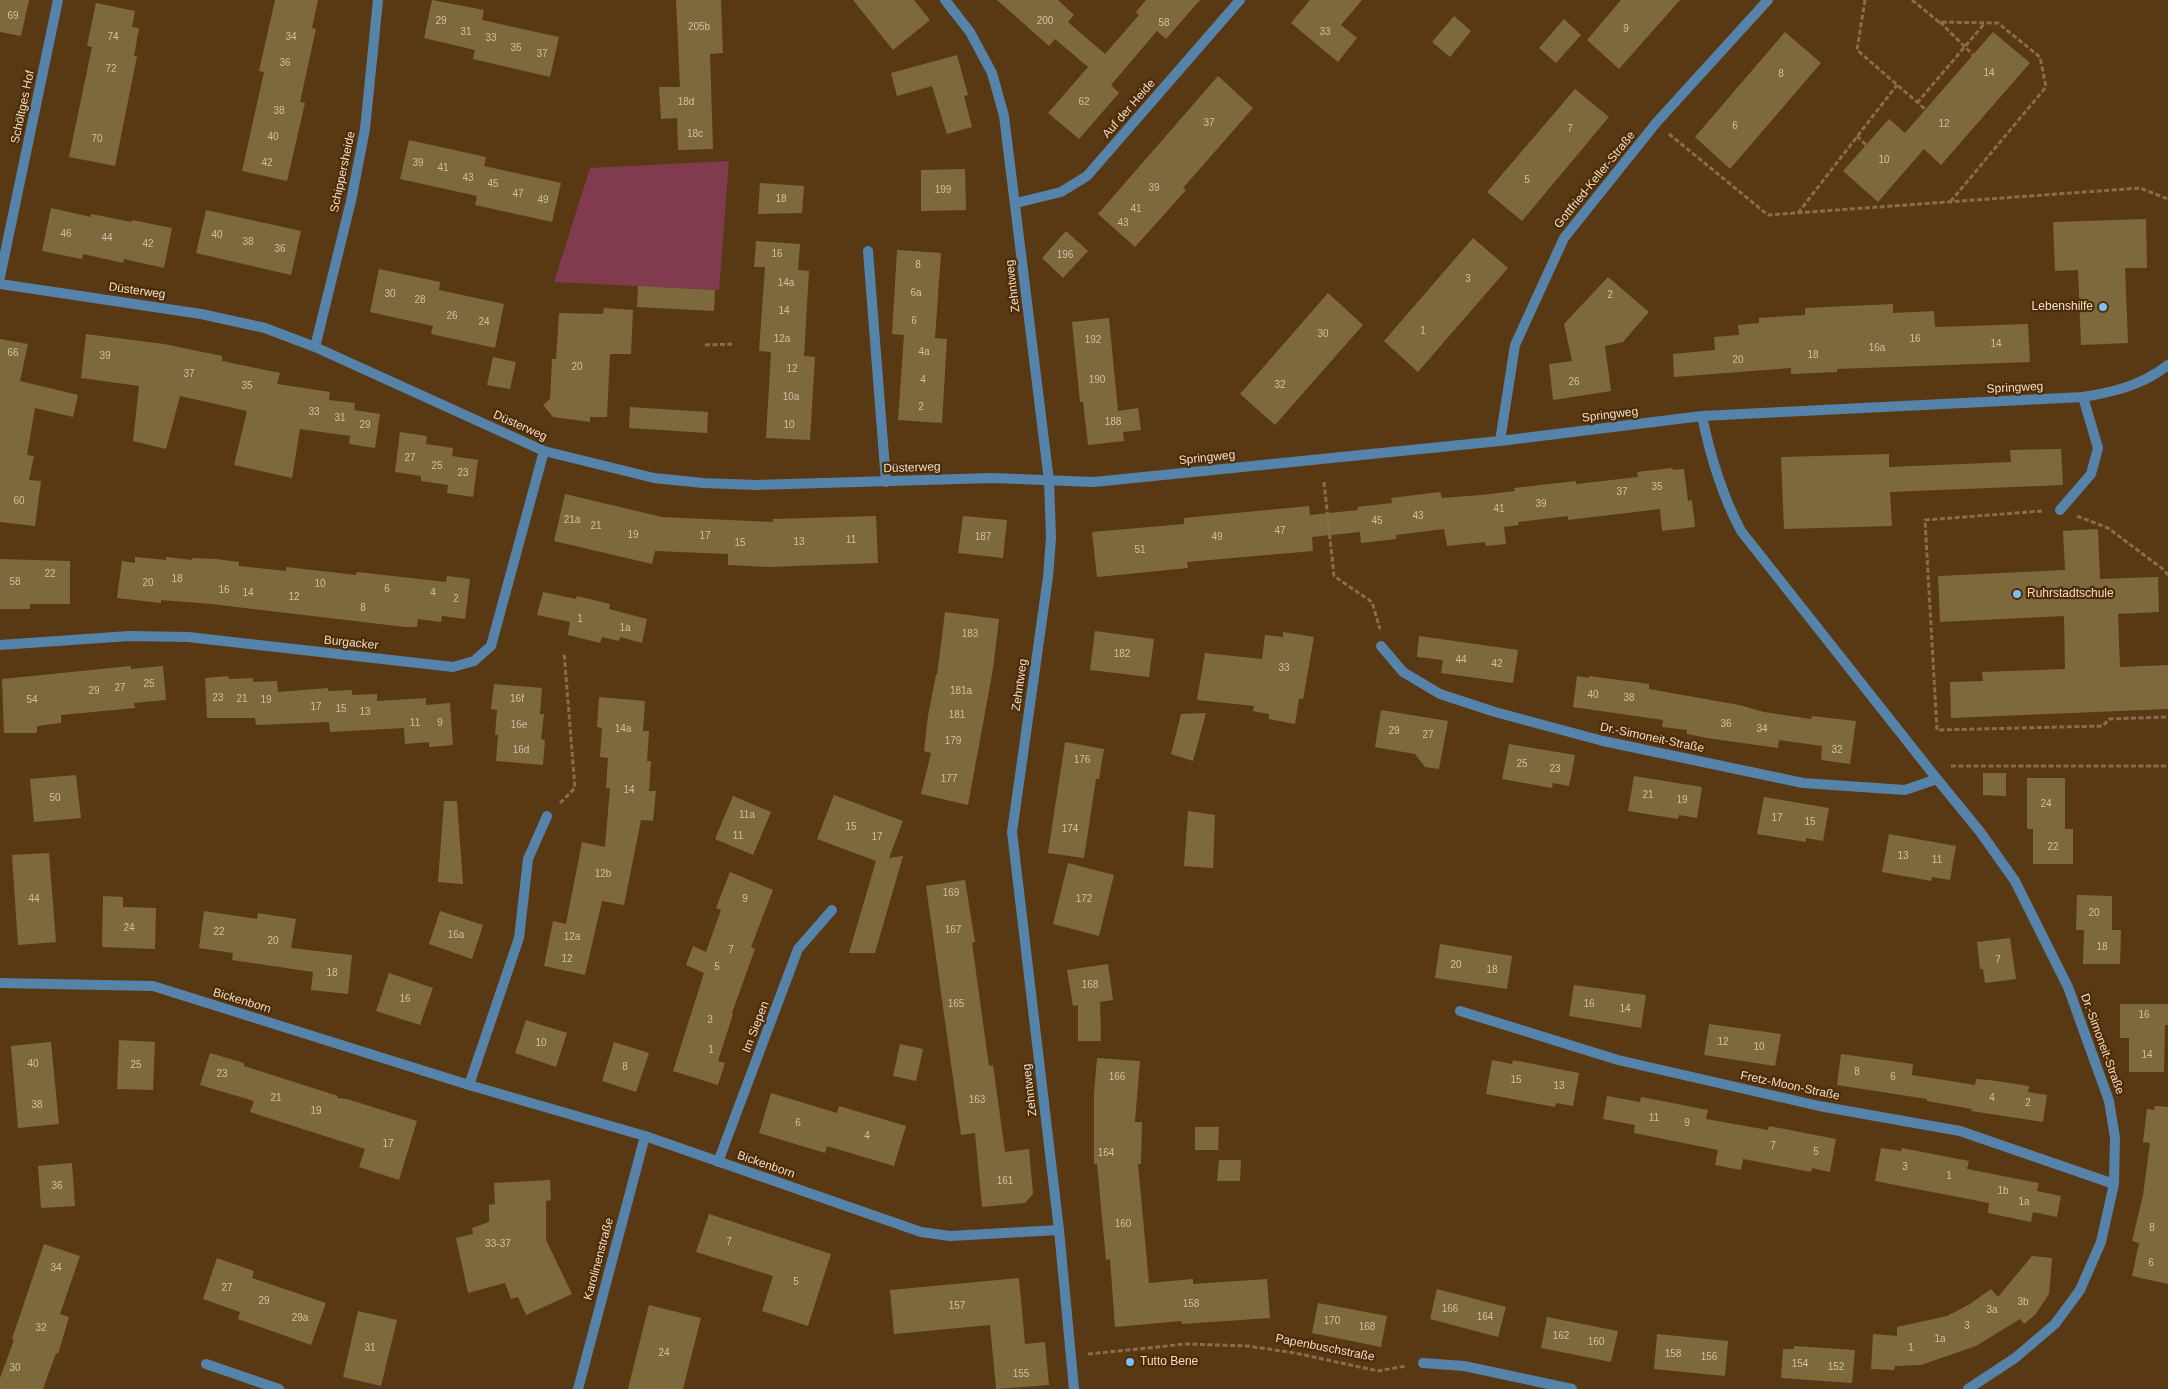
<!DOCTYPE html>
<meta charset="utf-8">
<style>
body{margin:0}
canvas{display:block;background:#593814}
</style>
<canvas width="2168" height="1389"></canvas>
<script>
const g = document.querySelector('canvas').getContext('2d');
g.lineJoin = 'round';
function fill(path, color) { g.fillStyle = color; g.fill(path, 'evenodd'); }
function stroke(path, color, width, dash) { g.strokeStyle = color; g.lineWidth = width; g.lineCap = dash ? 'butt' : 'round'; g.setLineDash(dash || []); g.stroke(path); }
function drawText(font, color, halo, rows, align = 'center') {
  g.font = font + ' Arial,sans-serif'; g.lineWidth = 4.5; g.setLineDash([]); g.textBaseline = 'middle'; g.strokeStyle = halo; g.fillStyle = color; for (const [text, x, y, turn = 0] of rows) {
    g.save(); g.translate(x, y); g.rotate((+turn || 0) * Math.PI / 180); g.textAlign = isNaN(turn) ? turn : align; if (halo) g.strokeText(text, 0, 0); g.fillText(text, 0, 0); g.restore();
  }
}
fill(new Path2D(`
 M729,161L719,290L554,282L590,168Z`), '#803b4e');
fill(new Path2D(`
 M0,0H29L21,36L0,32Z
 M275,0H318L312,28L316,29L300,102L305,103L287,181L242,171L264,72L259,71Z
 M432,0L484,10L482,20L559,37L550,77L473,59L475,50L424,38Z
 M676,0H721L723,53L710,54L713,149L678,150L677,118L661,119L659,87H680Z
 M853,0H914L930,20L893,50Z
 M997,0H1058L1074,15L1068,22L1105,54L1139,15L1136,12L1146,0H1200L1166,39L1157,31L1111,85L1119,93L1079,139L1048,113L1088,67L1055,39L1049,46Z
 M1310,0H1362L1341,25L1357,38L1338,62L1291,23Z
 M1621,0H1680L1619,69L1587,40Z
 M96,3L135,11L132,27L139,28L134,56H137L115,166L69,157L92,47L87,46Z
 M1454,16L1471,31L1450,57L1432,42Z
 M1564,19L1581,35L1556,63L1539,48Z
 M1785,32L1821,63L1730,169L1695,137Z
 M1993,32L2030,63L1941,165L1924,149L1878,202L1843,171L1889,119L1905,133Z
 M957,55L968,95L964,96L972,127L947,134L932,86L897,96L891,73Z
 M1218,76L1253,108L1183,188L1186,190L1135,247L1098,214Z
 M1575,89L1609,117L1522,221L1487,192Z
 M409,140L486,157L484,166L561,183L552,222L475,205L477,196L400,179Z
 M965,169L966,210L921,211V170Z
 M760,183L804,186L802,213L758,214Z
 M51,208L91,217V214L132,222V220L172,228L164,268L124,259L123,263L83,254L82,259L42,251Z
 M206,210L301,231L291,275L196,253Z
 M2146,219L2147,268H2125L2128,343L2081,345L2078,270L2055,271L2053,222Z
 M1066,231L1088,251L1063,278L1042,258Z
 M1473,238L1508,268L1418,372L1384,341Z
 M756,241L800,244L798,270L809,271L804,356L815,357L810,440L766,438L771,352L759,351L765,267H754Z
 M897,250L941,253L935,338L947,339L942,423L898,420L904,335L892,334Z
 M379,269L440,282L439,290L504,304L495,348L431,334L433,326L370,312Z
 M1608,277L1649,312L1623,342L1605,346L1611,391L1553,400L1549,364L1572,361L1564,324Z
 M638,286L715,290L714,311L637,307Z
 M1328,293L1363,325L1275,425L1240,394Z
 M1893,304V313L1934,311L1935,327L2028,324L2030,362L1837,369V372L1791,374V368L1674,377L1673,354L1715,350L1714,337L1739,335L1738,325L1759,323V318L1805,315V308Z
 M604,308L633,310L631,354H610L607,417H590V422L553,417L543,405L550,399L552,359H556L559,313L603,314Z
 M1109,318L1118,411L1138,408L1141,430L1123,432L1124,441L1088,445L1083,402H1080L1072,322Z
 M86,334L164,344L222,356V361L280,373L277,384L330,392L329,400L355,403L354,410L380,414L375,448L349,444L350,436L300,429L292,478L234,465L247,411L180,396L166,449L133,441L139,386L81,378Z
 M0,339L28,344L20,381L78,395L73,417L35,408L27,455L34,456L29,480L41,481L35,526L0,522Z
 M493,357L516,362L510,389L487,385Z
 M630,407L708,412L707,433L629,428Z
 M400,432L427,436L426,444L453,448L452,456L478,460L473,497L447,493L448,485L421,481V476L395,472Z
 M2061,449L2063,485L1890,492L1892,526L1784,529L1781,457L1889,454V467L2011,462L2010,450Z
 M1672,468L1673,470L1684,469L1688,501L1692,500L1695,527L1662,531L1660,509L1568,520V516L1518,522L1519,525L1504,527L1506,544L1486,546L1485,542L1447,546L1444,529L1396,535V539L1361,543L1360,532L1312,537L1313,551L1187,562L1188,568L1097,577L1092,532L1184,524V518L1309,506L1310,515L1358,510L1357,507L1392,503L1391,498L1440,492L1442,498L1481,495L1515,491L1514,488L1576,481V484L1638,477L1637,472Z
 M565,494L662,517L773,522V519L876,516L878,563L769,567L728,565V554L655,551L652,564L554,541Z
 M963,516L1007,520L1003,558L958,553Z
 M2098,529L2100,579L2158,577L2159,612L2118,614L2120,667L2168,665V709L1951,718L1950,682L1983,681L1982,672L2065,669L2064,616L1940,622L1938,576L2065,570L2063,531Z
 M135,557L166,560V557L192,560V558L216,559L239,562V566L286,571V567L356,575L357,572L446,582L447,576L470,579L465,619L442,616L441,622L418,619L417,627H405L211,604L161,600V603L117,598L122,561L135,563Z
 M0,559L70,561V604H30V609H0Z
 M543,592L576,599L577,596L610,604L609,609L647,619L642,643L620,637L619,641L602,637L600,643L568,635L570,622L537,615Z
 M945,612L999,619L993,669L968,805L921,794L931,753L924,751L928,716L936,675H937Z
 M1095,631L1154,639L1149,677L1090,670Z
 M1283,632L1314,637L1303,699H1299L1295,724L1269,719V714L1253,711L1254,706L1197,700L1205,653L1262,659L1265,635L1283,637Z
 M1419,636L1518,650L1513,683L1441,673L1443,660L1417,657Z
 M131,666V669L163,666L166,700L134,703L135,708L61,715V723L37,726V733H4L2,679Z
 M228,676L229,679L253,678V682L277,681L278,692L328,688V691L352,690V695L377,694V701L426,698V705L450,703L453,745L429,747V742L405,744L404,728L330,732L329,722L256,725L255,718H207L205,678Z
 M1577,676L1589,678V676L1649,684V689L1739,705L1764,712L1811,719L1812,716L1856,721L1850,764L1821,760L1822,746L1779,740L1778,748L1707,738L1687,734V730L1662,727L1663,720L1573,707Z
 M494,684L542,688L540,714H544L541,739L545,740L543,765L496,761L498,735H495L497,710L491,709Z
 M599,697L645,701L643,731H649L647,761H651L649,791H656L653,821L641,820L624,905L602,901L585,975L544,966L553,921L566,924L582,842L605,847L610,788H606L608,758L600,757L602,728L597,727Z
 M1381,710L1448,721L1439,769L1425,767L1415,754L1375,747Z
 M1206,713L1193,761L1171,754L1181,714Z
 M1065,742L1104,749L1099,779H1096L1084,858L1048,853Z
 M1509,744L1575,755L1569,786L1553,783L1552,788L1502,779Z
 M1983,773H2006V796L1983,795Z
 M76,775L81,818L34,822L30,779Z
 M1634,776L1702,787L1697,818L1679,815L1678,819L1628,811Z
 M2027,778H2065V829H2073V864H2033V829H2027Z
 M834,795L903,821L889,858L903,856L875,953H849L876,861L817,839Z
 M733,796L771,812L753,855L715,839Z
 M1764,797L1829,808L1823,841L1806,838V842L1757,834Z
 M444,801H457L463,884L438,882Z
 M1188,811L1215,815L1213,868L1184,866Z
 M1889,834L1956,846L1950,880L1932,877L1931,881L1882,872Z
 M49,853L56,942L18,945L12,855Z
 M1068,863L1114,875L1099,936L1053,924Z
 M730,872L773,890L751,947L755,949L732,1013L733,1014L718,1061L725,1063L718,1085L673,1071L704,973L686,965L693,946L706,952L721,910L716,908Z
 M965,880L975,942L972,943L989,1066L993,1065L1005,1152L1029,1149L1033,1194L1025,1203L982,1207L975,1133L961,1135L926,886Z
 M2077,895L2112,896V930H2121L2120,964H2083L2084,930H2076Z
 M103,896L123,897V907L156,908L155,949L102,947Z
 M204,911L257,919L258,913L296,919L291,948L352,955L348,994L311,990L313,972L232,960L233,953L199,948Z
 M440,911L483,925L472,959L429,944Z
 M2010,938L2016,979L1985,983L1983,969H1980L1977,942Z
 M1440,944L1512,956L1507,989L1435,978Z
 M1108,964L1113,1000L1100,1002L1101,1041H1078V1005L1073,1006L1067,970Z
 M389,973L433,988L420,1025L376,1011Z
 M1574,985L1646,995L1641,1028L1569,1016Z
 M2120,1004H2168V1025H2165L2164,1072H2129V1038H2120Z
 M526,1020L567,1033L556,1067L515,1053Z
 M1709,1024L1781,1034L1775,1066L1704,1055Z
 M119,1040L155,1042L153,1090L117,1089Z
 M51,1042L59,1124L18,1128L11,1046Z
 M614,1042L649,1053L636,1092L602,1081Z
 M900,1044L923,1049L916,1081L893,1076Z
 M210,1053L244,1063V1066L338,1096L337,1098L347,1099L417,1121L399,1180L359,1167L365,1149L250,1112L254,1101L200,1085Z
 M1841,1054L1913,1064L1912,1075L1944,1080L1975,1085L1976,1079L1989,1080L2029,1086L2028,1092L2047,1095L2043,1122L1971,1111L1972,1109L1927,1101V1099L1837,1085Z
 M1097,1058L1140,1061L1135,1122H1142L1141,1164H1138L1149,1283L1193,1279V1284L1267,1279L1270,1318L1182,1324L1181,1321L1115,1327L1110,1259L1106,1260L1097,1164H1094V1094Z
 M1492,1060L1512,1064L1513,1060L1579,1073L1573,1106L1556,1103L1555,1107L1486,1094Z
 M771,1093L837,1113L839,1106L906,1126L894,1166L827,1146L825,1153L759,1133Z
 M1607,1096L1640,1102L1641,1097L1708,1110L1706,1119L1768,1130L1769,1126L1836,1139L1830,1172L1812,1168L1811,1172L1743,1159L1741,1170L1715,1165L1718,1150L1634,1133L1635,1125L1603,1119Z
 M2155,1106L2168,1107V1284L2132,1276L2139,1243L2132,1241L2143,1195L2150,1143L2143,1142L2147,1109L2154,1110Z
 M1195,1127H1219L1218,1150H1195Z
 M1881,1148L1901,1151L1902,1148L1969,1161L1967,1169L2039,1183L2037,1191L2061,1196L2057,1217L2033,1212L2031,1222L1988,1213L1989,1203L1875,1181Z
 M1219,1160H1241L1240,1181H1217Z
 M72,1163L75,1206L41,1208L38,1166Z
 M550,1180L551,1200L546,1201V1240L572,1294L526,1315L518,1297L511,1299L505,1283L468,1293L456,1238L473,1234L472,1228L489,1222V1205L495,1204L494,1183Z
 M709,1214L831,1254L808,1326L762,1311L773,1276L696,1252Z
 M44,1244L80,1256L60,1314L69,1317L58,1354L56,1353L43,1389H0V1378L14,1340L12,1339Z
 M2032,1256L2052,1258L2049,1294L2035,1315L2024,1324L2020,1319L1976,1346L1921,1365L1895,1366L1894,1370L1871,1369L1873,1334L1897,1336V1327L1947,1316L1970,1304L1991,1289L1998,1297Z
 M217,1258L254,1271L252,1278L326,1303L311,1345L238,1319L240,1312L203,1299Z
 M1019,1278L1025,1344L1045,1342L1049,1385L996,1389L990,1325L894,1334L890,1290Z
 M1437,1289L1506,1307L1498,1337L1430,1319Z
 M1318,1303L1387,1316L1381,1347L1312,1333Z
 M649,1305L701,1318L683,1389H628Z
 M358,1311L397,1320L381,1386L343,1377Z
 M1547,1317L1618,1331L1611,1362L1541,1348Z
 M1657,1334L1728,1341L1725,1376L1654,1369Z
 M1794,1346L1855,1350L1852,1383L1781,1378L1783,1349H1794Z`), '#7e693c');
stroke(new Path2D(`
 M1865,0L1857,50L1925,109
 M1912,0L1939,22L1998,23L2040,57L2046,87L1951,201
 M1940,22L1973,55
 M1917,103L1985,23
 M1669,134L1768,215L2140,188L2168,199
 M1857,136L1866,145
 M1798,213L1897,85
 M705,345L732,344
 M1324,482L1334,576L1372,602L1380,629
 M2042,511L1925,520L1937,730L2103,726L2109,719L2168,717
 M2077,516L2108,528L2164,570L2168,575
 M1951,766H2168
 M560,803L575,788L564,652
 M1088,1354L1186,1344L1248,1346L1295,1353L1378,1371L1406,1366`), '#896c4d', 3, [5, 2.5]);
stroke(new Path2D(`
 M868,251L886,482
 M2060,510L2091,474L2098,448L2083,397`), '#5683a9', 10);
stroke(new Path2D(`
 M1016,203L1061,192L1087,176L1240,0
 M0,277L58,0
 M0,284L201,314L265,328L315,347L544,451L654,478L703,483L755,485L992,478L1094,482L1500,441L1702,416L2083,397C2114,392 2143,385 2168,365
 M315,347L351,201L365,129L378,0
 M1702,416C1710,455 1722,495 1741,531L1937,779
 M1500,441L1515,345L1564,238L1656,123L1768,0
 M0,645L129,636L188,637L453,667L474,661L491,646L544,451
 M1381,646L1403,672L1440,694L1495,712L1603,741L1803,783L1905,790L1937,779L1981,833L2015,881L2068,987L2109,1101L2115,1138L2114,1184L2101,1242L2080,1290L2055,1324L2015,1358L1968,1389
 M0,983L153,986L469,1085L645,1136L921,1232L950,1236L1059,1230
 M1460,1011L1618,1060L1819,1106L1960,1131L2114,1184
 M469,1085L519,938L528,859L547,816
 M718,1162L798,949L832,910
 M1423,1363L1464,1366L1572,1389
 M206,1364L279,1389
 M578,1389L645,1136`), '#5683a9', 10);
stroke(new Path2D(`
 M945,0L970,32L992,73L1004,116L1049,481L1051,538L1048,577L1012,832L1059,1230L1074,1389`), '#5683a9', 10);
for (const [x, y, r, color] of [
 [2103,307,5,"#7abff8"],
 [2017,594,5,"#7abff8"],
 [1130,1362,5,"#7abff8"]
]) { const dot = new Path2D(); dot.arc(x, y, r, 0, 2 * Math.PI); g.fillStyle = color; g.fill(dot); stroke(dot, '#4d2d07', 2); }
drawText('10px', '#d4bea5', null, [
 ["69",13,16],
 ["29",441,21],
 ["200",1045,21],
 ["58",1164,23],
 ["205b",699,27],
 ["9",1626,29],
 ["31",466,32],
 ["33",1325,32],
 ["74",113,37],
 ["34",291,37],
 ["33",491,38],
 ["35",516,48],
 ["37",542,54],
 ["36",285,63],
 ["72",111,69],
 ["14",1989,73],
 ["8",1781,74],
 ["18d",686,102],
 ["62",1084,102],
 ["38",279,111],
 ["37",1209,123],
 ["12",1944,124],
 ["6",1735,126],
 ["7",1570,129],
 ["18c",695,134],
 ["40",273,137],
 ["70",97,139],
 ["10",1884,160],
 ["42",267,163],
 ["39",418,163],
 ["41",443,168],
 ["43",468,178],
 ["5",1527,180],
 ["45",493,184],
 ["39",1154,188],
 ["199",943,190],
 ["47",518,194],
 ["18",781,199],
 ["49",543,200],
 ["41",1136,209],
 ["43",1123,223],
 ["46",66,234],
 ["40",217,235],
 ["44",107,238],
 ["38",248,242],
 ["42",148,244],
 ["36",280,249],
 ["16",777,254],
 ["196",1065,255],
 ["8",918,265],
 ["3",1468,279],
 ["14a",786,283],
 ["6a",916,293],
 ["30",390,294],
 ["2",1610,295],
 ["28",420,300],
 ["14",784,311],
 ["26",452,316],
 ["6",914,321],
 ["24",484,322],
 ["1",1423,331],
 ["30",1323,334],
 ["12a",782,339],
 ["16",1915,339],
 ["192",1093,340],
 ["14",1996,344],
 ["16a",1877,348],
 ["4a",924,352],
 ["66",13,353],
 ["18",1813,355],
 ["39",105,356],
 ["20",1738,360],
 ["20",577,367],
 ["12",792,369],
 ["37",189,374],
 ["4",923,380],
 ["190",1097,380],
 ["26",1574,382],
 ["32",1280,385],
 ["35",247,386],
 ["10a",791,397],
 ["2",921,407],
 ["33",314,412],
 ["31",340,418],
 ["188",1113,422],
 ["29",365,425],
 ["10",789,425],
 ["27",410,458],
 ["25",437,466],
 ["23",463,473],
 ["35",1657,487],
 ["37",1622,492],
 ["60",19,501],
 ["39",1541,504],
 ["41",1499,509],
 ["43",1418,516],
 ["21a",572,520],
 ["45",1377,521],
 ["21",596,526],
 ["47",1280,531],
 ["19",633,535],
 ["17",705,536],
 ["187",983,537],
 ["49",1217,537],
 ["11",851,540],
 ["13",799,542],
 ["15",740,543],
 ["51",1140,550],
 ["22",50,574],
 ["18",177,579],
 ["58",15,582],
 ["20",148,583],
 ["10",320,584],
 ["6",387,589],
 ["16",224,590],
 ["14",248,593],
 ["4",433,593],
 ["12",294,597],
 ["2",456,599],
 ["8",363,608],
 ["1",580,619],
 ["1a",625,628],
 ["183",970,634],
 ["182",1122,654],
 ["44",1461,660],
 ["42",1497,664],
 ["33",1284,668],
 ["25",149,684],
 ["27",120,688],
 ["29",94,691],
 ["181a",961,691],
 ["40",1593,695],
 ["23",218,698],
 ["38",1629,698],
 ["21",242,699],
 ["16f",517,699],
 ["54",32,700],
 ["19",266,700],
 ["17",316,707],
 ["15",341,709],
 ["13",365,712],
 ["181",957,715],
 ["11",415,723],
 ["9",440,723],
 ["36",1726,724],
 ["16e",519,725],
 ["14a",623,729],
 ["34",1762,729],
 ["29",1394,731],
 ["27",1428,735],
 ["179",953,741],
 ["16d",521,750],
 ["32",1837,750],
 ["176",1082,760],
 ["25",1522,764],
 ["23",1555,769],
 ["177",949,779],
 ["14",629,790],
 ["21",1648,795],
 ["50",55,798],
 ["19",1682,800],
 ["24",2046,804],
 ["11a",747,815],
 ["17",1777,818],
 ["15",1810,822],
 ["15",851,827],
 ["174",1070,829],
 ["11",738,836],
 ["17",877,837],
 ["22",2053,847],
 ["13",1903,856],
 ["11",1937,860],
 ["12b",603,874],
 ["169",951,893],
 ["44",34,899],
 ["9",745,899],
 ["172",1084,899],
 ["20",2094,913],
 ["24",129,928],
 ["167",953,930],
 ["22",219,932],
 ["16a",456,935],
 ["12a",572,937],
 ["20",273,941],
 ["18",2102,947],
 ["7",731,950],
 ["12",567,959],
 ["7",1998,960],
 ["20",1456,965],
 ["5",717,967],
 ["18",1492,970],
 ["18",332,973],
 ["168",1090,985],
 ["16",405,999],
 ["165",956,1004],
 ["16",1589,1004],
 ["14",1625,1009],
 ["16",2144,1015],
 ["3",710,1020],
 ["12",1723,1042],
 ["10",541,1043],
 ["10",1759,1047],
 ["1",711,1050],
 ["14",2147,1055],
 ["40",33,1064],
 ["25",136,1065],
 ["8",625,1067],
 ["8",1857,1072],
 ["23",222,1074],
 ["166",1117,1077],
 ["6",1893,1077],
 ["15",1516,1080],
 ["13",1559,1086],
 ["21",276,1098],
 ["4",1992,1098],
 ["163",977,1100],
 ["2",2028,1103],
 ["38",37,1105],
 ["19",316,1111],
 ["11",1654,1118],
 ["6",798,1123],
 ["9",1687,1123],
 ["4",867,1136],
 ["17",388,1144],
 ["7",1773,1146],
 ["5",1816,1152],
 ["164",1106,1153],
 ["3",1905,1167],
 ["1",1949,1176],
 ["161",1005,1181],
 ["36",57,1186],
 ["1b",2003,1191],
 ["1a",2024,1202],
 ["160",1123,1224],
 ["8",2152,1228],
 ["7",729,1242],
 ["33-37",498,1244],
 ["6",2151,1263],
 ["34",56,1268],
 ["5",796,1282],
 ["27",227,1288],
 ["29",264,1301],
 ["3b",2023,1302],
 ["158",1191,1304],
 ["157",957,1306],
 ["166",1450,1309],
 ["3a",1992,1310],
 ["164",1485,1317],
 ["29a",300,1318],
 ["170",1332,1321],
 ["3",1967,1326],
 ["168",1367,1327],
 ["32",41,1328],
 ["162",1561,1336],
 ["1a",1940,1339],
 ["160",1596,1342],
 ["31",370,1348],
 ["1",1911,1348],
 ["24",664,1353],
 ["158",1673,1354],
 ["156",1709,1357],
 ["154",1800,1364],
 ["152",1836,1367],
 ["30",15,1368],
 ["155",1021,1374]
]);
drawText('12px', '#f0dbc8', '#4d2d07', [
 ["Schöltges Hof",23,107,-78],
 ["Auf der Heide",1129,109,-49],
 ["Schippersheide",343,172,-78],
 ["Gottfried-Keller-Straße",1595,180,-51],
 ["Zehntweg",1013,286,-97],
 ["Düsterweg",137,291,8],
 ["Springweg",2015,388,-3],
 ["Springweg",1610,415,-7],
 ["Düsterweg",520,426,24],
 ["Springweg",1207,458,-6],
 ["Düsterweg",912,468,-2],
 ["Burgacker",351,643,6],
 ["Zehntweg",1020,685,-82],
 ["Dr.-Simoneit-Straße",1652,738,12],
 ["Bickenborn",242,1001,17],
 ["Im Siepen",756,1027,-69],
 ["Dr.-Simoneit-Straße",2102,1044,70],
 ["Fretz-Moon-Straße",1790,1086,12],
 ["Zehntweg",1030,1090,-97],
 ["Bickenborn",766,1165,19],
 ["Karolinenstraße",599,1259,-75],
 ["Papenbuschstraße",1325,1348,11]
]);
drawText('12px', '#f0dbc8', '#4d2d07', [
 ["Lebenshilfe",2093,307,"right"],
 ["Ruhrstadtschule",2027,594],
 ["Tutto Bene",1140,1362]
], 'left');
</script>
